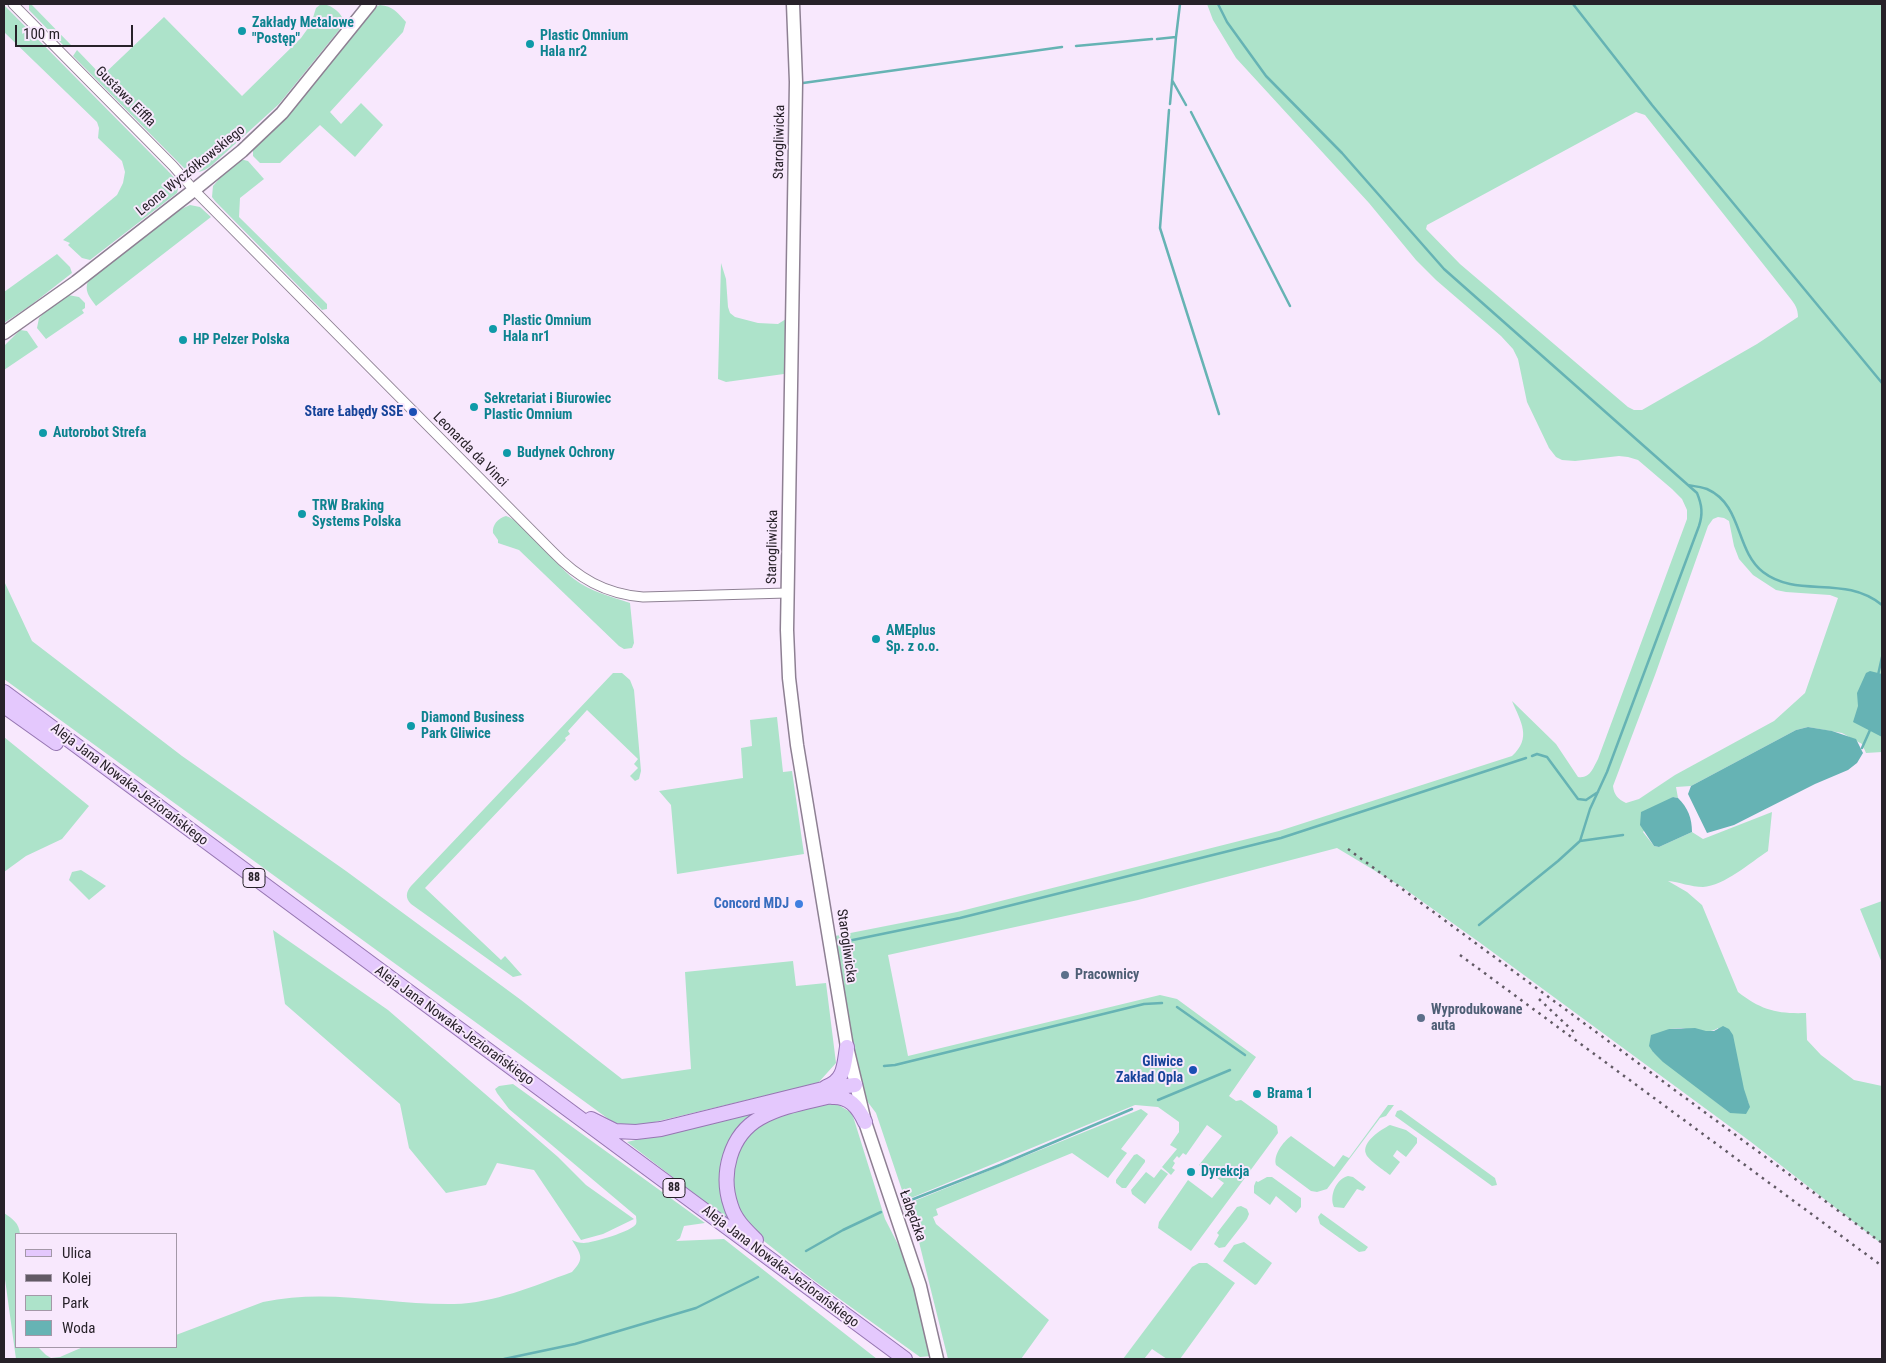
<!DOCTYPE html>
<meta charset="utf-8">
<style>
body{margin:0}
#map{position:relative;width:1886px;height:1363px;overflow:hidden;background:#f8e8fd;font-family:"Roboto Condensed",sans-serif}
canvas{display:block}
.frame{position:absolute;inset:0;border:5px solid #272129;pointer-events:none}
.legend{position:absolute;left:15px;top:1233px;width:162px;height:115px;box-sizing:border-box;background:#f8e8fd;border:1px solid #a498a8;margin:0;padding:6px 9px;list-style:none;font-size:15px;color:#272129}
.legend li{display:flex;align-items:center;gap:10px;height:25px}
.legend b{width:25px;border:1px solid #a498a8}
.scale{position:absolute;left:15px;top:25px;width:118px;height:22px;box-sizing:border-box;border:2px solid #272129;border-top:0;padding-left:6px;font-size:15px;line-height:18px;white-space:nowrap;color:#272129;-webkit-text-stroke:4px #f8e8fd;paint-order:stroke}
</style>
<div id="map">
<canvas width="1886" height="1363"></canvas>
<div class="frame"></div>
<ul class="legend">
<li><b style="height:6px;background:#e4c8fd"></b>Ulica</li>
<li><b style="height:6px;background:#625a65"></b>Kolej</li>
<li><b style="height:14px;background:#ade3ca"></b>Park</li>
<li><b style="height:14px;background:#66b3b4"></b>Woda</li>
</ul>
<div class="scale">100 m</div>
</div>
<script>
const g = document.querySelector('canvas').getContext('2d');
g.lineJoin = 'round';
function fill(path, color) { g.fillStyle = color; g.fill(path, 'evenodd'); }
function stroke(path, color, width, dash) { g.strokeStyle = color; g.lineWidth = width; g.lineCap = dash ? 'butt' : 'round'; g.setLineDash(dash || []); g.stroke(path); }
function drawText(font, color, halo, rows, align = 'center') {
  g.font = font + ' "Roboto Condensed",sans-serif'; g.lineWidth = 4; g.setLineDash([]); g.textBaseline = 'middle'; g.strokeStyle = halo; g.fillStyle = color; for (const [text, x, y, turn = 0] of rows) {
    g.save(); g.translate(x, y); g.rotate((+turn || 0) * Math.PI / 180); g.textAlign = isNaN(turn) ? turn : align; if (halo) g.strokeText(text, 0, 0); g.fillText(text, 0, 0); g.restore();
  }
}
fill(new Path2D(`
 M29,4H31L71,45L65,47L29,10Z
 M321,4C331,4 344,14 344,24L279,104L212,165C203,172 196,175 185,169L73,56L77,50L102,76L164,17L242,96L301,38L311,24L316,8Z
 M1207,4H1882V752L1866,753L1862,744L1842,733L1808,727L1796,730L1691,786L1676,787L1678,798L1673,797L1643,832L1654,846L1659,847L1692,832L1703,839L1772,812L1768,851C1751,862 1724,886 1703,887C1691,887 1679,882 1668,881L1687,892L1702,905L1738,992C1761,1010 1777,1014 1806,1013L1807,1040L1821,1055L1854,1080L1882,1086V1244L1751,1142L1479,942L1402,887L1337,848L1138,900L888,955L908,1056L1160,995L1177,999L1256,1057L1229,1096L1236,1101L1241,1100L1277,1126L1278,1133L1191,1251L1158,1228L1159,1222L1188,1180L1212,1198L1224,1183L1199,1165L1222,1136L1207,1125L1186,1155L1183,1153L1179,1158L1177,1156L1173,1161L1175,1163L1172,1168L1175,1170L1171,1175L1162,1167L1177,1149L1170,1145L1179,1132V1122L1158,1107L1135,1105L911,1198L906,1202L876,1113L855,1085L830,937L957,912L1279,831L1512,756C1532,738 1521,722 1512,701L1556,744L1578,777C1590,779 1593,768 1598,759L1687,519V510L1682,499L1672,489L1638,460L1628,457L1619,456L1575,461L1562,460L1556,457L1549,448L1527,402L1518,359L1513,349L1501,336L1436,280L1416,260L1369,203L1236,58L1213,20ZM1636,112L1645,115L1790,298C1795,304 1798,309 1798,317L1757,344L1642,410H1634L1628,407L1460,264L1426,229L1427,225ZM1718,517L1724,518L1729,521L1734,546L1739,559L1753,575L1776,590L1786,592L1830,595L1838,598L1805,693L1774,721L1675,775L1639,799L1626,803C1618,799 1614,795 1613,786L1655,675L1708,526L1713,519ZM1681,1028C1692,1030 1708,1035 1718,1028L1749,1104L1730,1113L1653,1052L1669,1029Z
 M4,5L166,169C173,176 181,183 177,193L90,260L82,258L68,245L70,243L63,240L117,195L123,183L125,172L122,161L98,138L99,128L97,122L4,32Z
 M380,5C393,6 398,13 406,22L403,32L330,112L341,124L361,103L383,125L355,157L320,125L280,163H260L253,156V148L312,87L375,7Z
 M240,159L248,161L264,179L240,198L239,217L327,304V309L322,310L215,201L212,197L213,186L220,178L218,176Z
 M190,205L200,207L211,217L96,306C90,297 83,291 89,279L177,208L179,210Z
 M57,254L70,267L72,273L31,305L4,323V292Z
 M721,263L726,279L728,307L730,313L735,317L758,323L778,324L786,319L791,373L726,382L718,379Z
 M68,295L79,297L85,303V308L82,310L84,313L46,339L37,328L39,318L44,313L43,311Z
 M20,330L27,331L38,347L4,370V346Z
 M506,516C522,520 557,566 574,579C591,592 610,596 630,603L634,643L632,648L624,649L619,646L519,550L498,543V540L493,533C492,525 498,518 506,516Z
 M4,581L32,641L182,756L346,871L521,1000L622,1079L691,1069L685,972L793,961L796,986L826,983L836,1063L818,1083L638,1126L614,1123L4,679Z
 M613,673H622L630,680L634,690L641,771L639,779L635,781L630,776L638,768L634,764L638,759L587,710L568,731L570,734L565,738L566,740L425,888L501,960L505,956L522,975L513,977L411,904C405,898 406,892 411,886Z
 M777,717L783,772L792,771L804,854L677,874L671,805L659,791L743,778L741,748L752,746L750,720Z
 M4,737L89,806L62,839L26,856L4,872Z
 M81,870L106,886L89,900L69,880L72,872Z
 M1882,901V963L1860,909Z
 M273,930L388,1010L558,1157L586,1185L634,1219L603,1234L581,1240L534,1170L497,1163L486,1185L446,1193L409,1148L400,1104L285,1004Z
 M513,1084L705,1223L684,1226L680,1238L676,1241L724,1239L877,1359H16L4,1272V1213C13,1219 19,1223 20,1234H16V1347H38L46,1355L51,1358L60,1357L83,1347H176V1335L263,1302C328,1288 389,1305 454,1304C494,1303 534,1286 572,1272C585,1258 581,1255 572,1240C576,1242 579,1243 584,1243C592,1243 633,1231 636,1224C637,1221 636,1219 636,1216L509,1109L497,1093L495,1089L499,1086Z
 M818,1103H835L852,1113L885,1219L906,1260L932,1356L920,1357L812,1279L755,1234L738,1213L731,1177L740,1146L749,1133L766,1120Z
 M1388,1105H1394L1386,1116L1380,1118L1327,1189L1317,1192L1311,1191L1276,1165C1273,1155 1283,1142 1291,1136L1334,1167L1343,1155L1349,1158Z
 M782,1106L733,1141L730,1221L627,1142Z
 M1141,1109L1148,1114L1121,1149L1127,1153L1108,1178L1072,1153L936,1209L938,1215L933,1217L936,1224L1049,1320L1021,1359H948L919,1242L902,1206Z
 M1401,1110L1495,1178L1497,1185L1492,1186L1395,1116L1397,1111Z
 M1390,1125L1406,1130L1417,1138V1143L1406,1157L1397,1150L1393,1156L1400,1162L1390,1175C1385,1171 1368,1160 1366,1154C1361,1142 1382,1129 1390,1125Z
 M1137,1154L1145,1160V1162L1126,1188H1122L1116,1183V1180L1134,1155Z
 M1161,1169L1168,1174L1145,1204L1132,1194L1131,1190L1146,1172L1154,1178Z
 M1348,1176L1353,1177L1366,1187L1363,1191L1357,1189L1344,1208L1334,1207C1329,1196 1336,1179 1348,1176Z
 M1267,1177H1272L1301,1198V1207L1296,1213L1276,1196L1270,1205L1254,1193V1186L1256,1181L1258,1182Z
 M1241,1206L1247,1209L1249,1214L1247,1219L1225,1247L1219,1248L1214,1244L1219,1235L1217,1233L1237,1207Z
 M1321,1213L1368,1247L1365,1251L1359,1252L1320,1224L1318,1217Z
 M1244,1242L1272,1263L1257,1284L1255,1285L1223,1261L1234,1245Z
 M1199,1263H1207L1235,1283L1180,1359H1167L1152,1349L1144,1359H1123L1192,1267Z`), '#ade3ca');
fill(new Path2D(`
 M1870,671L1882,674V737L1853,722L1858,706L1857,693L1866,673Z
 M1808,727L1832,731L1856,739L1863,753L1857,763L1848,770L1815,784L1734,825L1707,833L1688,794L1691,786L1796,730Z
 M1673,797L1678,798C1688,808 1692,818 1692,832L1659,847L1654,846L1640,825L1641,812Z
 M1723,1026L1729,1029L1733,1035L1744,1089L1750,1107L1746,1114L1730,1113L1663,1062L1653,1052L1649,1046L1651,1035L1669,1029L1695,1028L1706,1031H1714Z`), '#66b3b4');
stroke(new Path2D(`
 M1218,4L1227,22L1266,76L1342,153L1444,269L1697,493C1702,505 1703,514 1699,526L1607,772L1590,809L1580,841L1558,861L1479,925
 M1573,4L1652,105L1882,383
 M1157,39L1176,37L1180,4
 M1076,46L1152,39
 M1172,80L1186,105
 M803,83L1062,47
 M1170,104L1176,37
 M1169,110L1160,228L1219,414
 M1191,112L1290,306
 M1688,485C1694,486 1701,487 1707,489C1743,505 1735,550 1763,572C1798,599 1844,574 1882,605
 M1878,675L1882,657
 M1862,748L1870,730
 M1532,756L1537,754L1547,757L1578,799L1586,800L1598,792
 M1580,841L1623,835
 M838,943L960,918L1281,838L1526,758
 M1177,1007L1245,1055
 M884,1066L895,1065L1144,1004L1162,1003
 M1158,1100L1230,1070
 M906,1202L1000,1165L1132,1109
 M806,1251L843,1230L881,1212
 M504,1359L575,1344L696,1308L758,1277`), '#66b3b4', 2.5);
const street = new Path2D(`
 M13,4L173,166L194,190L552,551C578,578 605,594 643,597L787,593`);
const secondary = new Path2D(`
 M793,4L796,82L787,630L789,678L797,745L847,1047L865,1122L920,1286L937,1359
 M4,333L76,282L194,190L242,151L282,113L370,4`);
const primary = new Path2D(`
 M4,692L905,1359
 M4,706L56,743
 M826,1087C845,1080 844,1065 847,1047
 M832,1097C849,1096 858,1107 865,1122
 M591,1119L615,1131L636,1132L661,1129L823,1089L855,1085
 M756,1240C746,1230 735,1220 731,1206C720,1174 730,1135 760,1118C785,1104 815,1101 842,1093`);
stroke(street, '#8e8093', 11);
stroke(secondary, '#8e8093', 15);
stroke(primary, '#9676b2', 16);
stroke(street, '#fff', 9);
stroke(secondary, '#fff', 12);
stroke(primary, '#e4c8fd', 14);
stroke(new Path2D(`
 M1348,849L1882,1243
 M1460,955L1882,1266
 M1539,999L1575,1033`), '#625a65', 2.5, [2.5, 5]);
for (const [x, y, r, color] of [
 [242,31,5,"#0f9aa8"],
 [530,44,5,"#0f9aa8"],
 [493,329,5,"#0f9aa8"],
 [183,340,5,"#0f9aa8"],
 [474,407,5,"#0f9aa8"],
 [413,412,5,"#1a4fb4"],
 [43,433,5,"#0f9aa8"],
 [507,453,5,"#0f9aa8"],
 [302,514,5,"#0f9aa8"],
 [876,639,5,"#0f9aa8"],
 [411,726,5,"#0f9aa8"],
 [799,904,5,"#3f7fe0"],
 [1065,975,5,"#5c6f8a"],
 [1421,1018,5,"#5c6f8a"],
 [1193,1070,5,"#1a4fb4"],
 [1257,1094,5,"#0f9aa8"],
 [1191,1172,5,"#0f9aa8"]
]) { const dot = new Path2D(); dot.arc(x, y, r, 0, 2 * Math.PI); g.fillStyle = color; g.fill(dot); stroke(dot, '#f8e8fd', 2); }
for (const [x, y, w] of [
 [254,878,22],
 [674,1188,22]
]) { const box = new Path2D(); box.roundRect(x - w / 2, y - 9.5, w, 19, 4); g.fillStyle = '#f8e8fd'; g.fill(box); stroke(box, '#272129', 1); }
drawText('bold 12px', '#272129', null, [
 ["88",254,878],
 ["88",674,1188]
]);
drawText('bold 14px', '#0d838f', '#f8e8fd', [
 ["Zakłady Metalowe",252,23],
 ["\"Postęp\"",252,39],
 ["Plastic Omnium",540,36],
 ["Hala nr2",540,52],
 ["Plastic Omnium",503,321],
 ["Hala nr1",503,337],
 ["HP Pelzer Polska",193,340],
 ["Sekretariat i Biurowiec",484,399],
 ["Plastic Omnium",484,415],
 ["Autorobot Strefa",53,433],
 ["Budynek Ochrony",517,453],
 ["TRW Braking",312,506],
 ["Systems Polska",312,522],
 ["AMEplus",886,631],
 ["Sp. z o.o.",886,647],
 ["Diamond Business",421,718],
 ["Park Gliwice",421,734],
 ["Brama 1",1267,1094],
 ["Dyrekcja",1201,1172]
], 'left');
drawText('14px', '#272129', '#f8e8fd', [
 ["Gustawa Eiffla",125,97,45],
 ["Starogliwicka",780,142,-89],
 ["Leona Wyczółkowskiego",191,171,-39],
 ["Leonarda da Vinci",470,450,45],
 ["Starogliwicka",773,547,-89],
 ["Aleja Jana Nowaka-Jeziorańskiego",129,785,37],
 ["Starogliwicka",846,946,82],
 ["Aleja Jana Nowaka-Jeziorańskiego",454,1026,36],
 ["Łabędzka",912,1216,70],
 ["Aleja Jana Nowaka-Jeziorańskiego",780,1267,37]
]);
drawText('bold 14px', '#164399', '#f8e8fd', [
 ["Stare Łabędy SSE",403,412],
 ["Gliwice",1183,1062],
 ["Zakład Opla",1183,1078]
], 'right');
drawText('bold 14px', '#366cbe', '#f8e8fd', [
 ["Concord MDJ",789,904]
], 'right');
drawText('bold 14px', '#4e5e75', '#f8e8fd', [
 ["Pracownicy",1075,975],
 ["Wyprodukowane",1431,1010],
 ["auta",1431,1026]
], 'left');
</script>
